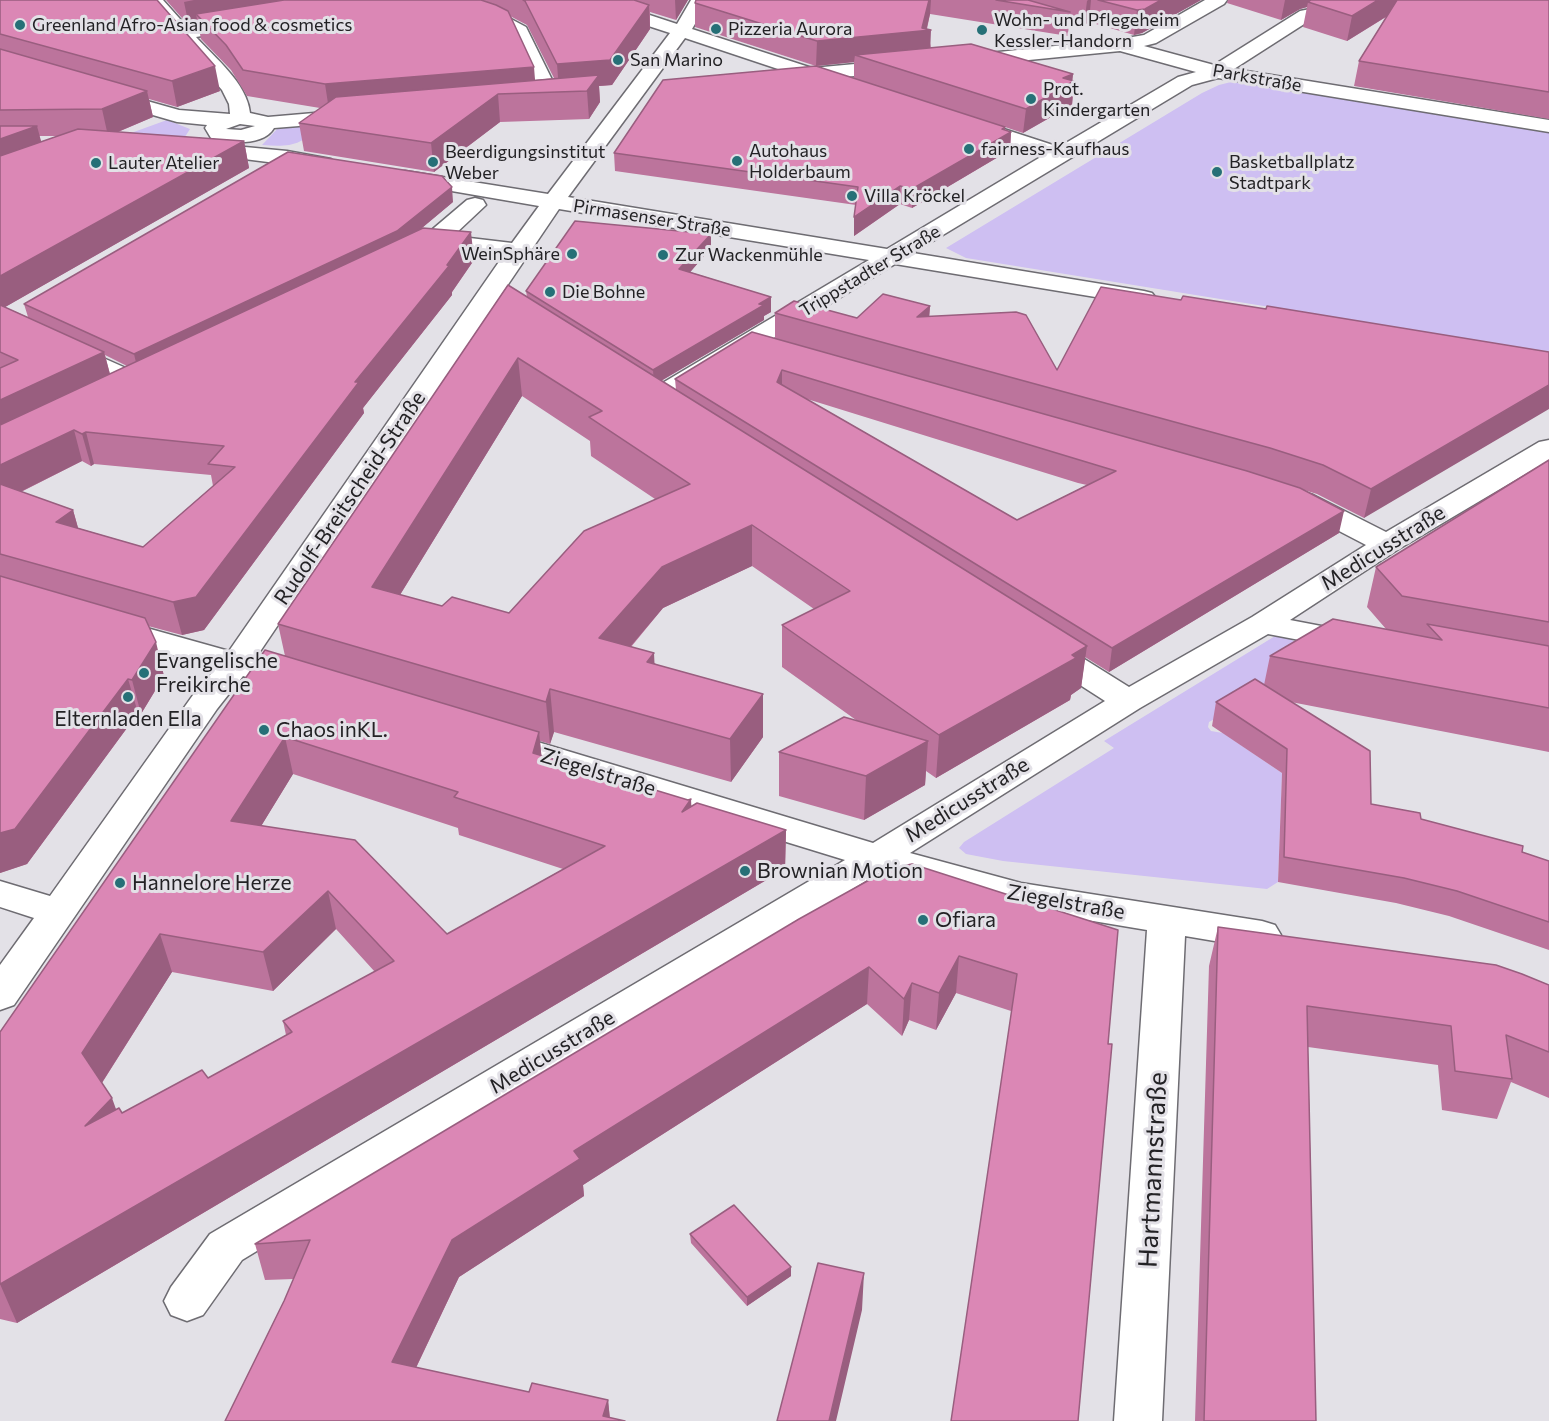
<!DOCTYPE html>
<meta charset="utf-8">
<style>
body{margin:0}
canvas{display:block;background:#e3e1e7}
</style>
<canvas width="1549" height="1421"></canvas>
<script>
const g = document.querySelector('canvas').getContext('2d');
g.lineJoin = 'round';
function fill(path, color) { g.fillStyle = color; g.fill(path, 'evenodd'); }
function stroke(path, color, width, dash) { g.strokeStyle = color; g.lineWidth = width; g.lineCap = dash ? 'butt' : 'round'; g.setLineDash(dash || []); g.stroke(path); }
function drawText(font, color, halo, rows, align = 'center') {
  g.font = font + ' Commissioner,sans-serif'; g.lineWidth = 6; g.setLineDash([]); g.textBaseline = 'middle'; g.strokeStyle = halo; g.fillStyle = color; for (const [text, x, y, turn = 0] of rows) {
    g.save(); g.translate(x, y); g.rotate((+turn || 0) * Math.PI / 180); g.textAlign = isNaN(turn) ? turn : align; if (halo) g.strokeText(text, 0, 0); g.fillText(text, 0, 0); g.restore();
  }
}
fill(new Path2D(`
 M1235,81L1549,132V352L966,258L946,248L1202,93L1219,85Z
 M167,120L190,129L183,140L120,137Z
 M318,124C304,147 286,147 262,145L281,125Z
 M1280,633L1324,659L1209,722L1208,727L1211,731L1223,733L1282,773L1278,882L1267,889L1003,861L966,854L959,848L964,842L1114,748L1104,741Z`), '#cebff2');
const minor = new Path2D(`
 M144,0H163L188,28L244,19L250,20L253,24L250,28L196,37C215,58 247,83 250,113L268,117L349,110L356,112L359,116L356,120L349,122L274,128C263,147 228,143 211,138L205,128L207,125L177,122L101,100L98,96L101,92L108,90L179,110L230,114L229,104L222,90ZM240,124L255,126L241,130L226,129Z
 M429,0H455L511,19L526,27L561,98L558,102H544L541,98L512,34L499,27L432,4Z
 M578,0H604L677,24L691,0H709L692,29L812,68L898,60L905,62L907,66L905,70L898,72L789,82L782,80L779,76L784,71L685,38L568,197L887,249L1044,155L962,128L959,124L962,120H976L1059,147L1178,77L1196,72L1120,51L968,66L961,64L959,60L961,56L1121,39L1144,35L1205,0H1227L1224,4L1156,43L1144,46L1214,65L1300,11L1356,0H1419L1416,4L1410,5L1339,12L1312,19L1234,69L1549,120V132L1218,78L1192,85L913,253L1144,291L1152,293L1156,298L1152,303L1144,305L895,264L662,406L653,408L644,406L640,400L644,394L869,260L559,209L255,659L306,674L311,681L306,688L295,691L243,676L217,709L14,1005L0,1010V965L34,918L0,907V881L50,896L193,695L216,668L100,634L95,627L100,620L111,618L229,651L503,256L438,248L429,251L421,249L418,244L421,239L467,200L475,198L483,200L486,205L453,236L512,243L539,206L405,183L397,182L394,177L397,172L405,171L548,194L670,33L581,4Z
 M203,143L287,151L331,159L335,163L331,167L324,169L196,153L193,149L196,145Z
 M0,312L146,377L150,382L146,387L137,390L128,387L0,328Z
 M1549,440V460L1397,550L1290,620L1363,634L1368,641L1363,648L1352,650L1268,634L1140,708L910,853L1021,883L1262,921L1275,925L1281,935L1275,945L1262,949L1185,936L1162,1421H1114L1147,930L1021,909L882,871L242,1260L203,1315L187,1321L171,1315L164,1301L171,1287L210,1234L845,860L487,750L482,742L487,734L499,731L511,734L873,843L1105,701L1035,656L1030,649L1035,642L1046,639L1057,642L1129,687L1252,617L1366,545L1293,507L1289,501L1293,495L1303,492L1313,495L1386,532L1539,442Z`);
stroke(minor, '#6e6c72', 3);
fill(minor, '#fff');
fill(new Path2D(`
 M0,0L220,91L177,107L149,99L153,117L118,132L244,141L249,168L5,307L28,317L24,304L453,202L422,228L474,260L452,292V295L363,408L364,413L204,630L182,635L148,626L164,676L141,714L138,713L27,864L0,873ZM39,136H57L41,142ZM105,355L127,366L110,374ZM82,461L91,466L94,464L211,475L213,486L143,547L78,528L73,510L21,492Z
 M166,0H688L676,20L650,12V29L612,85L599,86L600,102L589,119L500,122L434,172L304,151L299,123L320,108L247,96L231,70L201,39L198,24L189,26ZM510,16L527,25L554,78L535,80Z
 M696,0H1201L1142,33L1134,35L1089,22L1084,25L1069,21L1068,36L930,14L927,29L931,48L1073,74L1072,81H1074L1072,105L1023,133L1005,127V130L1011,132L1010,150L912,208L900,204L854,236L856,205L615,171L614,153L854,78V62L816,66L695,27V3Z
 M1228,0H1549V119L1354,86L1359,61L1386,17L1347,41L1303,27L1307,7L1300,9L1281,20L1227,3Z
 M711,248L690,272L771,297V312L764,316V320L661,381L676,390L675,379L775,339V313L857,318L930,306L929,317L1057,370L1181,300L1266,309L1549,352L1364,518L1317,494L1304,490L1339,533L1109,672L1085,657L1081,688L1071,695L1070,700L936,778L926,771L925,785L864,820L779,796V752L856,720L782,667V625L814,609L752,566L663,608L631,647L763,737L731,782L554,732L550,744L540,741L541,756L692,806L786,830L785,869L17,1323L0,1319V1032L285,656L278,624L527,297L526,291ZM522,396L590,441L591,456L655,499L509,613L442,606L400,595ZM807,399L1078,483L1087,485L1017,520ZM293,774L458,828L459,835L563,869L447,934L261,826ZM336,929L375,972L283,1021L286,1035L208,1078L122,1113L116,1110L102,1083L172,972L273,991Z
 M1549,460V752L1291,702L1371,804L1549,861V950L1449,916L1396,903L1278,882L1282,773L1212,726L1216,702L1264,685L1270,656L1386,629L1367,607L1376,567Z
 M889,869L1108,1044L1078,1421L1011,1011L956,993L936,1030L909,1020L902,1036L867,1004L583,1185L584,1196L459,1277L416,1368L529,1392L608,1400L610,1418L225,1421L284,1301L294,1279L265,1280L255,1244Z
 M1218,927L1549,985V1098L1511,1082L1497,1119L1442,1110L1438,1065L1308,1047L1316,1421H1195L1209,966Z
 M690,1234L791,1276L747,1306L691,1243Z`), '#bc749c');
fill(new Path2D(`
 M194,0H342L196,14L198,24L189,26L184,2Z
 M675,0H688L676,20Z
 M929,0H931L930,14L926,31L931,30L930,55H855L854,62L816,66L817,41L922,28Z
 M1088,0H1091L1089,22L1084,25L1087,1Z
 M1161,0H1201L1142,33L1134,35L1137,10Z
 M1285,0H1344L1308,2L1307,7L1300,9L1281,20Z
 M1378,0H1402L1400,8L1347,41L1352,16Z
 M649,5L650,29L612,85L599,86L600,102L589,119L587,91L559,90L557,64Z
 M215,66L220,91L177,107L172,81Z
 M534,67L536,92L498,94L500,122L434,172L431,143L329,110L325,84Z
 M1073,74L1072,83L1074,81L1072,105L1023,133L1026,109L1063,78Z
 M147,91L153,117L108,136L102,109Z
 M37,126L44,152L0,169V139Z
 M1005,127V136L1011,132L1010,150L912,208V189Z
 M244,141L249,168L0,310V276Z
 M900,186V204L854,236V217Z
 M452,187L453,202L399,247L138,371L134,354Z
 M471,232L474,260L452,292V295L363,408L364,413L204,630L182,635L173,602L355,382L447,265Z
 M711,234V248L680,284L679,269Z
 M771,297V312L764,316V320L654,385L653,370Z
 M930,306L928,333L917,317Z
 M104,352L112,382L0,436V400Z
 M518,358L522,396L379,629L372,587Z
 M782,370V392L777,382Z
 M1549,385V409L1364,518L1371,489Z
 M74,430L82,461L0,502V465Z
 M86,432L94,464L91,466L82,434Z
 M73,510L82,542L56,522Z
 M1344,511L1339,533L1109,672L1112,648Z
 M752,525V566L663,608L602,680L599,638L662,567Z
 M156,642L164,676L141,714L132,680Z
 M1087,646L1081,688L1071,695L1070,700L936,778L939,735Z
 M654,653L656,695L647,662Z
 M128,679L138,713L27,864L0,873V833Z
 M550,689L554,732L550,744L546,702Z
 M763,694V737L731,782L730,739Z
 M539,732L543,770L533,753Z
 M285,737L293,774L241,859L231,821Z
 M928,741L925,785L864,820L866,776Z
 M691,799L693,837L682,812Z
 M786,830L785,869L17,1323L0,1284Z
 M328,891L336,929L273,991L263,952Z
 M160,934L172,972L96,1092L82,1053Z
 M959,956L956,993L936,1030L939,993Z
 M869,967L867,1004L583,1185L584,1196L459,1277L401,1399L392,1362L452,1240L574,1151Z
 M912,983L909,1020L902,1036L904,999Z
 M112,1098L126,1137L85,1126Z
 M791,1267V1276L747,1306V1297Z
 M864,1273L862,1310L836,1421H829Z
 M608,1400L610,1421L603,1416Z`), '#995e7f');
const building = new Path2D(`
 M0,0H157L215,66L172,81L0,34Z
 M284,0H481L496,5L508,11L534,67L325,84L243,70L226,45L196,14Z
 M523,0H634L649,5L610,60L557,64L525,1Z
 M696,0H929L922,28L931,30L817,41L695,3Z
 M996,0H1028L1070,12Z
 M1098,0H1161L1145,9L1137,10Z
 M1311,0H1378L1352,16L1308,2Z
 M1397,0H1549V92L1359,61Z
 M971,44L1073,74L1063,78L1074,81L1026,109L855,55Z
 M0,49L147,91L102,109L0,110Z
 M816,66L1005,127L1002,129L1011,132L912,189L900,186L854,217L858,187L614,153L663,80Z
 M599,75L587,91L498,94L431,143L299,123L336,97Z
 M0,126H37L0,139Z
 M78,129L244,141L0,276V156Z
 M288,152L442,176L452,187L397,231L134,354L24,304Z
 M575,221L711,234L679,269L771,297L759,304L764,305L653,370L526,291Z
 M423,228L471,232L447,265L449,266L355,382H359L196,597L173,602L0,554V484L73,510L56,522L143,547L235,467L208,464L224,446L86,432L82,434L74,430L0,465V425Z
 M508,285L1087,646L1072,655L1076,658L939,735L782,625L850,591L752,525L662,567L599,638L654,653L647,662L763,694L730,739L550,689L546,702L278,624ZM518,358L602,411L589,417L690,484L584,531L509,613L452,597L442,606L372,587Z
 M1101,287L1181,300L1183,296L1266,309L1267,306L1549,352V385L1371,489L1323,465L1270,448L775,313L794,301L857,318L883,294L930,306L917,317L1016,312L1026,315L1057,370Z
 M0,305L104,352L0,400V368L18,360L0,352Z
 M752,332L1247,471L1300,488L1344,511L1112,648L675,379ZM782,370L1116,471L1017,520L777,382Z
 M1549,460V622L1402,596L1376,567Z
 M0,576L145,618L156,642L132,680L128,679L15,829L0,833Z
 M1333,619L1442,640L1427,624L1549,646V708L1270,656Z
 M265,650L539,732L533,753L688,800L691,799L682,812L697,803L786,830L0,1284V1032ZM285,737L458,792L454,797L605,846L447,934L355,840L231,821ZM328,891L394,961L283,1021L292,1032L208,1078L202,1070L122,1113L119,1108L85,1126L112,1098L82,1053L160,934L263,952Z
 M1255,679L1370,751L1371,804L1420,813L1421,819L1523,846L1522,852L1549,861V922L1457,891L1404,878L1284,857L1287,749L1216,702Z
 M844,717L928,741L866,776L779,752Z
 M912,864L1118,930L1108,1044H1112L1078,1421H951L1017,974L959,956L939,993L912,983L904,999L869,967L574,1151L580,1159L452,1240L392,1362L529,1392L532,1383L608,1400L603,1416L625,1421H225L284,1301L310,1240L255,1244L799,919L889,869Z
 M1218,927L1496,965L1522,974L1549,985V1052L1506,1035L1512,1079L1455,1071L1451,1026L1307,1006L1316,1421H1204Z
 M734,1205L791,1267L747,1297L690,1234Z
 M818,1263L864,1273L829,1421H777Z`);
fill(building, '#db87b5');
stroke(building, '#995e7f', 1.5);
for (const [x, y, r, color] of [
 [20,25,6,"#267077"],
 [716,29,6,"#267077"],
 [982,30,6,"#267077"],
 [618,60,6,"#267077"],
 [1031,99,6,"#267077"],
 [969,149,6,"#267077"],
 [737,161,6,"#267077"],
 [433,162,6,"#267077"],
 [96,163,6,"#267077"],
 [1217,172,6,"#267077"],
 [852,196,6,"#267077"],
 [572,254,6,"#267077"],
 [663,255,6,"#267077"],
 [550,292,6,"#267077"],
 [144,673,6,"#267077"],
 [128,697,6,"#267077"],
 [264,730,6,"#267077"],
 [745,871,6,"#267077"],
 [120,883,6,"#267077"],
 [923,920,6,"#267077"]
]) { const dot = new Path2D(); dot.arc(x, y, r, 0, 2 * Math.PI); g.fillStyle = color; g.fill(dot); stroke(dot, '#e3e1e7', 2); }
drawText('18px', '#232225', '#e3e1e7', [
 ["Wohn- und Pflegeheim",994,20],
 ["Kessler-Handorn",994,41],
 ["Greenland Afro-Asian food & cosmetics",32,25],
 ["Pizzeria Aurora",728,29],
 ["San Marino",630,60],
 ["Prot.",1043,89],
 ["Kindergarten",1043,110],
 ["fairness-Kaufhaus",981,149],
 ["Autohaus",749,151],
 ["Holderbaum",749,172],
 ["Beerdigungsinstitut",445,152],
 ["Weber",445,173],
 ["Basketballplatz",1229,162],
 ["Stadtpark",1229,183],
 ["Lauter Atelier",108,163],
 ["Villa Kröckel",864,196],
 ["WeinSphäre",560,254,"right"],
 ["Zur Wackenmühle",675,255],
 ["Die Bohne",562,292]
], 'left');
drawText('18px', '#232225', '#e3e1e7', [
 ["Parkstraße",1257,78,10],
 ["Pirmasenser Straße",652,218,9],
 ["Trippstadter Straße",870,271,-31]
]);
drawText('21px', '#232225', '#e3e1e7', [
 ["Rudolf-Breitscheid-Straße",350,498,-56],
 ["Medicusstraße",1383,548,-32],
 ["Ziegelstraße",598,772,17],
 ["Medicusstraße",967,800,-32],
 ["Ziegelstraße",1066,902,10],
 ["Medicusstraße",552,1052,-31]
]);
drawText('21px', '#232225', '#e3e1e7', [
 ["Evangelische",156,661],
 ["Freikirche",156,685],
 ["Elternladen Ella",128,719,"center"],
 ["Chaos inKL.",276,730],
 ["Brownian Motion",757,871],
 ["Hannelore Herze",132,883],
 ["Ofiara",935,920]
], 'left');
drawText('26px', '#232225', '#e3e1e7', [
 ["Hartmannstraße",1153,1170,-87]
]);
</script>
